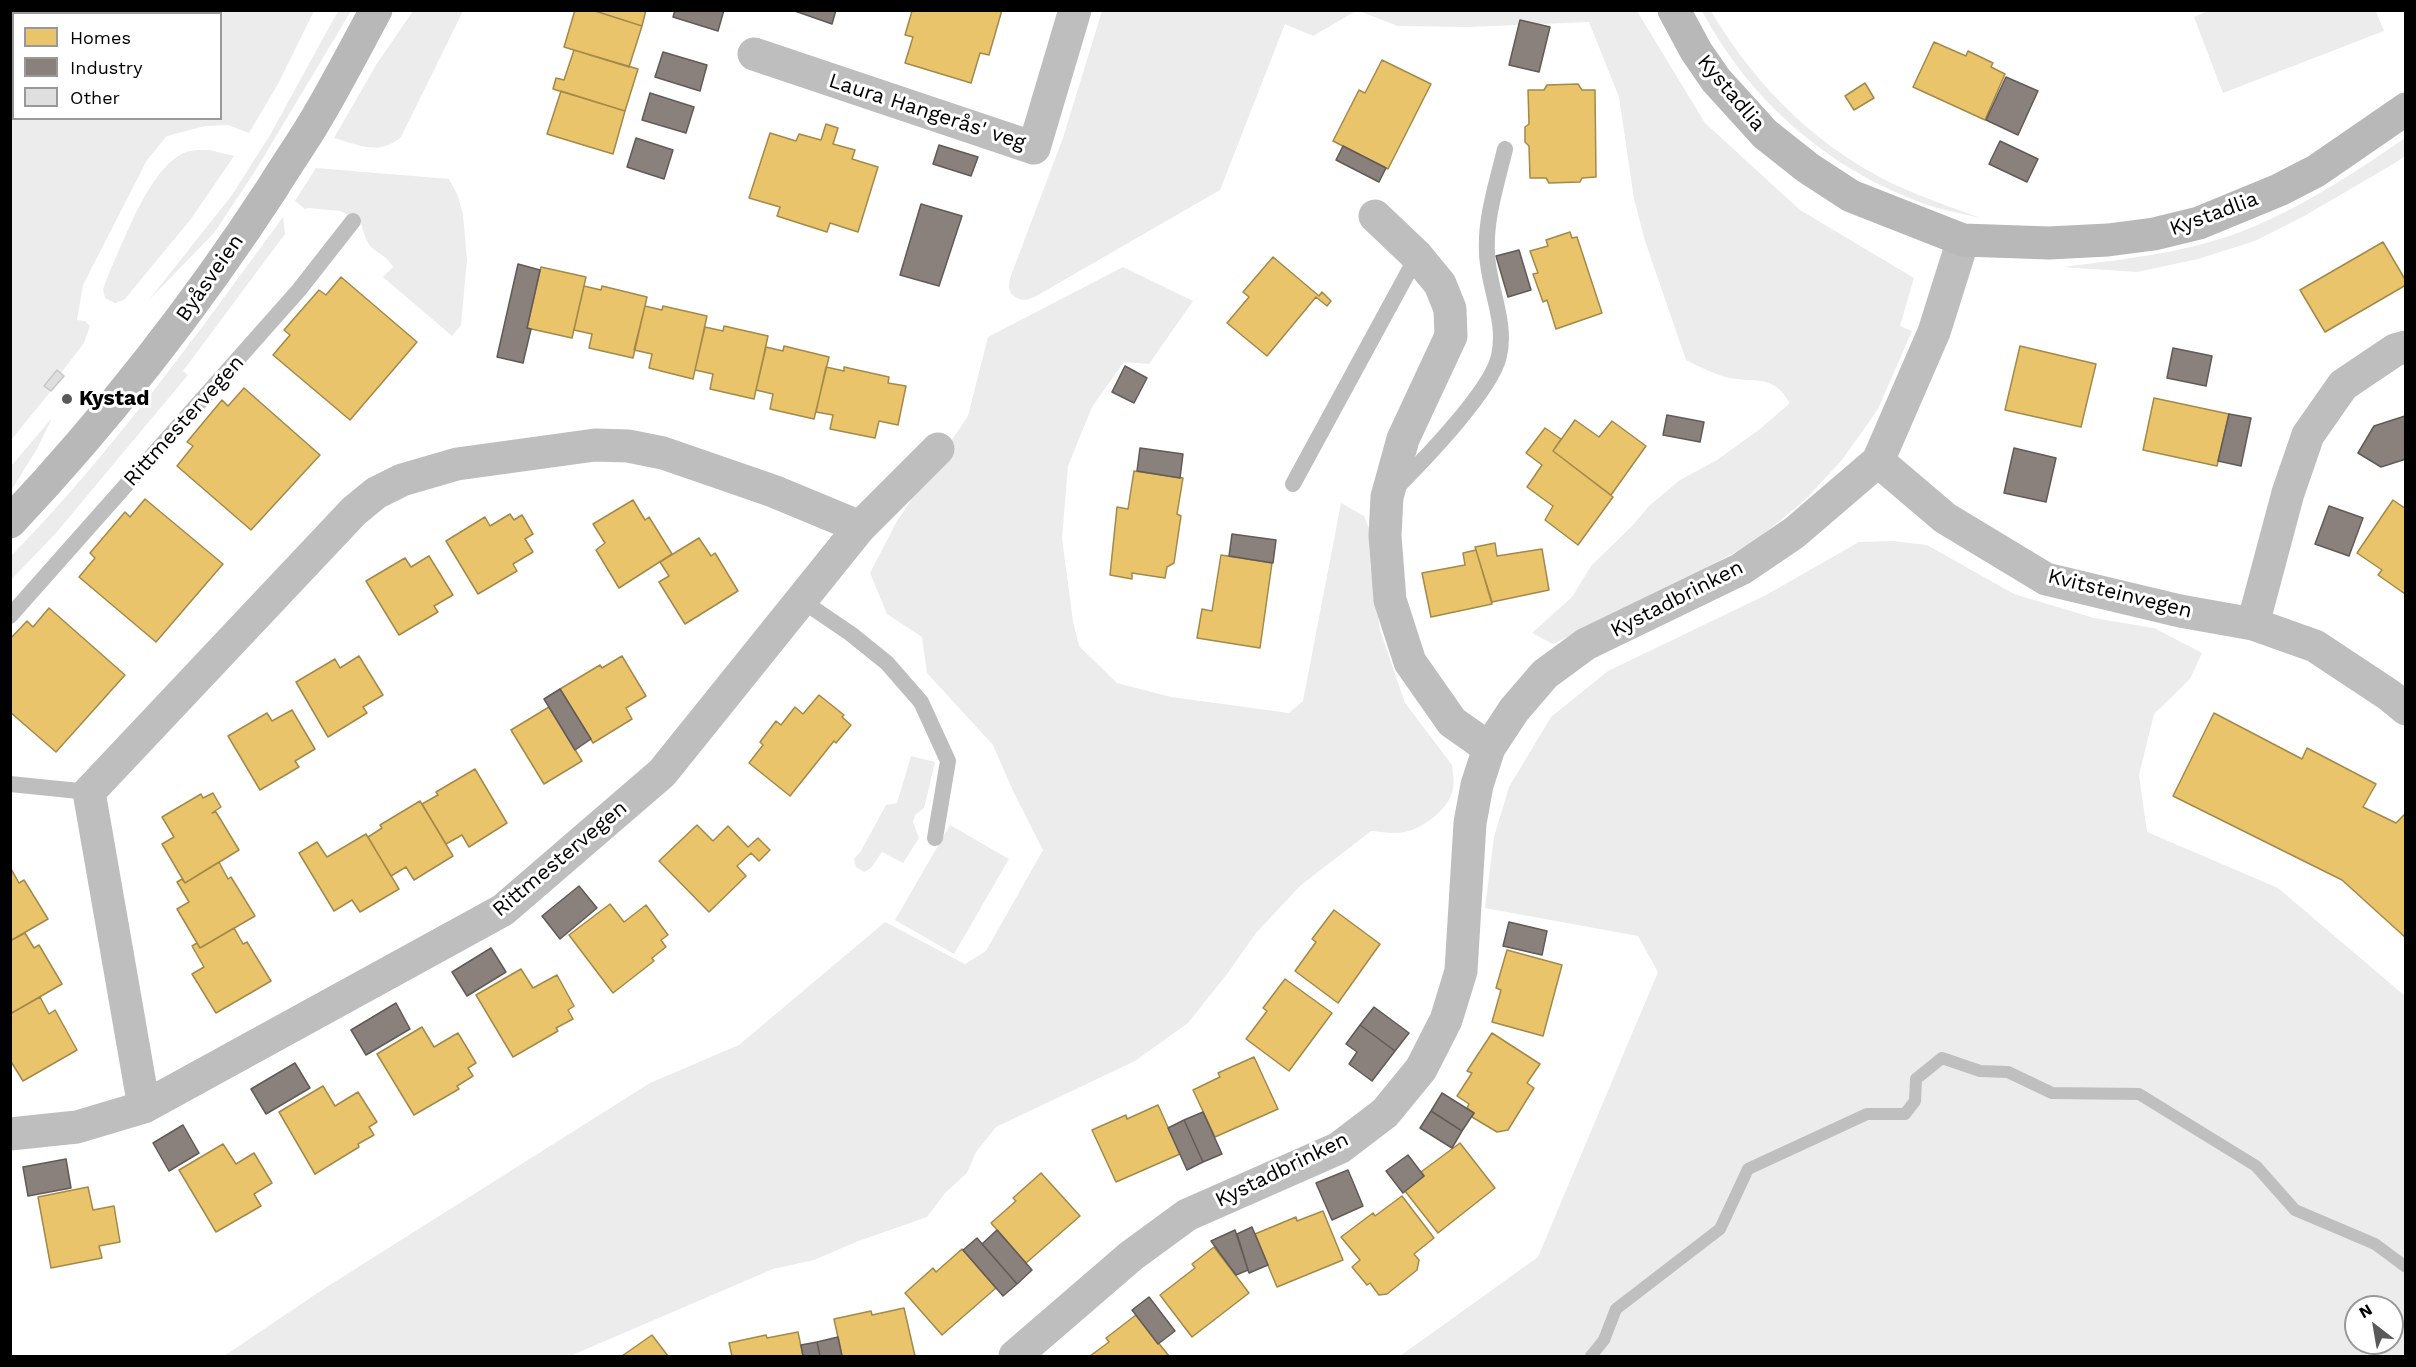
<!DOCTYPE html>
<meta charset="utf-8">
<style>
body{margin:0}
#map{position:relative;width:2416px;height:1367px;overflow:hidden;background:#fff;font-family:"Work Sans",sans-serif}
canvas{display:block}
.frame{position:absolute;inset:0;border:12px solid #000;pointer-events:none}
.legend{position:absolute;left:12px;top:12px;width:210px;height:108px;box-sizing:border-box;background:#fff;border:2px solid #999;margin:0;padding:8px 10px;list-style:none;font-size:18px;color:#000}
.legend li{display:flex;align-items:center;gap:12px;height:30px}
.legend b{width:30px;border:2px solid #999}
.north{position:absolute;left:2344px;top:1295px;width:60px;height:60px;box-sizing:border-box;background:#fff;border:2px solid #999;border-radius:50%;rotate:329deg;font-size:16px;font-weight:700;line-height:24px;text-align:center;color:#000}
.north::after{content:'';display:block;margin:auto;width:21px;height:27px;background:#595959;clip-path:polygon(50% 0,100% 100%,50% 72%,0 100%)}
</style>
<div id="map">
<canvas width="2416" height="1367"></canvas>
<div class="frame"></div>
<ul class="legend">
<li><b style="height:16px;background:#e9c46a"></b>Homes</li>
<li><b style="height:16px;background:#8a817c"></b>Industry</li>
<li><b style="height:16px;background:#dfdfdf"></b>Other</li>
</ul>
<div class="north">N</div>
</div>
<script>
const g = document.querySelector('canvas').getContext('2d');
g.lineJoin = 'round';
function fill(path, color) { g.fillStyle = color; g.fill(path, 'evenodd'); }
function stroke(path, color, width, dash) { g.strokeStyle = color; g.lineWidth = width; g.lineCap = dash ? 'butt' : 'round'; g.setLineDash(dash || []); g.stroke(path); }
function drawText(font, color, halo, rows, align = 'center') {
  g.font = font + ' "Work Sans",sans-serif'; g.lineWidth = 6; g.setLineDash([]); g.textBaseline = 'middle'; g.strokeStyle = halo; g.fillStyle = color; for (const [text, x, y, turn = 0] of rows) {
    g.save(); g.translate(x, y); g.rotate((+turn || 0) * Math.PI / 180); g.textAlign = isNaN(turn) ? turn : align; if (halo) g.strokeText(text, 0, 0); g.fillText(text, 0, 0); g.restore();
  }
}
fill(new Path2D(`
 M2211,10L2376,11L2384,31L2223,93L2194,17Z
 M11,11H314L278,84L249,133L228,125L205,126L167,136L147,160L83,285L77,320L85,321L90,326L84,343L61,373L57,370L44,385L51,391L11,440ZM14,14H220V118H14Z
 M338,11H351L254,173L214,233L148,301L232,195L270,135Z
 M413,11H463L401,137C379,156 359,145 334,138L376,65Z
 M1102,11H1356L1313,36L1285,24L1220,190L1038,295C1027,301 1021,302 1011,294L1009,287L1010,278L1063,138Z
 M1359,11H1637L1705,123L1800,210L1914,278L1900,326L1912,331L1878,409L1842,460L1805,500L1754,542L1688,578L1553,644L1532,633L1572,597L1591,566L1632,526L1649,506L1680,480L1717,460L1760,429L1790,403C1772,372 1753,384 1725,377C1712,373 1698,366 1686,360L1645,241L1634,199L1619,97L1589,22L1469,27L1398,26Z
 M1702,11H1711C1757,89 1823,154 1907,190C1931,201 1956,208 1980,218C1961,213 1940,210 1922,203C1827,168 1749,100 1702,11Z
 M2405,138V156L2395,163L2306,215L2255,241L2198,259L2137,272L2062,267C2127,259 2195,252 2255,226C2309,203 2357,171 2405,138Z
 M209,150L234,156L191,219L124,300L115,303L105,298L103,289L109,273C126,238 149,167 186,152C192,150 201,150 209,150Z
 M316,168L449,179L458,196L463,215L467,260L461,325L452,336L383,277L393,267C388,257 379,254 371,247C365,240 363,229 360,220L340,211L309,208L305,209L295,201Z
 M283,217L285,234L183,371L188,375L56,533L11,580V556C112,453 198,333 283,217Z
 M1123,267L1193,301L1149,364L1124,362L1092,407L1068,466L1062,539L1073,621L1079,646L1117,683L1171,697L1289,713L1303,701L1341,503L1364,516L1369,528L1370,564L1380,630L1405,703L1452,765C1453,774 1455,785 1452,793C1446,811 1423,828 1405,832C1395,834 1382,832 1371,831L1300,886L1256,933L1227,974L1188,1023L1135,1061L996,1127L976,1152L967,1173L945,1193L927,1217L856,1242L814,1260L773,1269L570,1356H224L325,1288L650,1083L739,1045L885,922L965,964L986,951L1043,850L1013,791L993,745L927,673L922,637L887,614L870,573L897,521L968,416L988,337Z
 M52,418L38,447L11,491V466Z
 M1893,541L1927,545L2014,594L2094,618L2154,628L2202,653L2190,679L2154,714L2139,775L2147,832L2278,888L2405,996V1356H1400L1538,1257L1658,972L1638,936L1485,908L1494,837L1509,787L1551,717L1608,671L1766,595L1859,542ZM2356,1307H2392V1343H2356Z
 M911,756L935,762L924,808L915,815L913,822L919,838L903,863L882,852L871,868L864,872L856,867L854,859L861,851L886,805L897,803Z
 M950,825L1009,859L954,954L895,920Z`), '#ececec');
const homes = new Path2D(`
 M575,10H592L642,26L629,67L564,47Z
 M592,10H646L642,26Z
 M910,10H1002L989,55L980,53L971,83L905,63L913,37L905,35L912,11Z
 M1934,42L1966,56L1968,51L1993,63L1991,67L2005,74L1985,120L1913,87Z
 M574,50L638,69L625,111L553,89L556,78L564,80Z
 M1382,60L1431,84L1388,169L1333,141L1359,90L1365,93Z
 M1865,83L1874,98L1854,110L1845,96Z
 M1578,84L1582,90H1595L1596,177L1582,178L1580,182L1549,183L1546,178H1530L1529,146L1525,142V127L1529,124L1528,90H1544L1547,85Z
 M561,91L625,111L613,154L547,134Z
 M826,124L838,128L833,144L855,150L852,159L878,167L858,232L830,223L827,232L777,216L780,207L749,198L770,133L796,141L799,134L821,140Z
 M1570,232L1572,238L1577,237L1602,313L1556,329L1547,300L1543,302L1533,274L1538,273L1530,251L1548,246L1546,240Z
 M2383,242L2406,281V285L2325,332L2300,290Z
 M1273,257L1319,296L1322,292L1331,301L1327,306L1316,297L1267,356L1227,323L1249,297L1243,292Z
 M541,267L586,277L572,338L527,328Z
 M341,277L417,342L350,420L273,355L290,335L284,330L319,290L326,295Z
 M584,286L601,290L602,286L647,297L633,358L589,348L592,334L574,330Z
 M645,306L662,310L663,306L707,316L693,379L649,368L652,354L634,350Z
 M724,326L768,336L754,399L710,389L713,374L695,370L705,327L723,331Z
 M784,346L829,357L814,419L770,409L773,394L756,390L766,347L783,351Z
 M2020,346L2096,364L2081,427L2005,410Z
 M826,367L844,371V367L889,377L888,383L906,386L898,425L879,421L875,438L830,429L833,415L816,412Z
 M244,388L320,455L251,530L177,466L193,446L187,442L222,400L228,406Z
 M2154,398L2229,414L2217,466L2143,450Z
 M1575,420L1599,437L1612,421L1646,446L1611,495L1553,451Z
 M1545,428L1561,439L1553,451L1613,497L1578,545L1545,520L1553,506L1527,487L1542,465L1526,453Z
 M1134,471L1183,478L1177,514L1181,516L1174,563L1167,567L1165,578L1132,573V579L1110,575L1117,507L1128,509Z
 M145,499L223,564L156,642L79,577L95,558L90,553L125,512L130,517Z
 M633,500L645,520L649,517L672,554L619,588L596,550L605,543L593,524Z
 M2393,500L2406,509L2405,594L2378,575L2382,570L2357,553Z
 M510,514L514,520L522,515L533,534L525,539L533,552L513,564L517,571L478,594L446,541L485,517L490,526Z
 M699,538L711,556L715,553L738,591L685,624L659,582L669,576L660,562Z
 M1495,543L1497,556L1542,549L1549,590L1492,602L1475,547Z
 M1476,550L1492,604L1431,617L1422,573L1465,565L1463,553Z
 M1221,555L1272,563L1260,648L1197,638L1202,609L1212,611Z
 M429,556L453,595L434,606L438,612L399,635L366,581L405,558L411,567Z
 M49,608L125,675L56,752L10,712V639L27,621L33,627Z
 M359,656L383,695L363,707L367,713L328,737L296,682L335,659L340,668Z
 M622,656L646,696L626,708L632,719L593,743L560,689L600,665L602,668Z
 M819,695L844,715L842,717L851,725L836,743L834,741L790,796L749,763L763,745L760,742L776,721L781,725L795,707L803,714Z
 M549,707L582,761L544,784L511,730Z
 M292,710L315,749L295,761L299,767L260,790L228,736L267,713L272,721Z
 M2214,713L2302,759L2307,748L2376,784L2363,807L2396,823L2406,813V938L2342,880L2173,796Z
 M475,769L507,823L469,847L462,835L446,844L422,804L438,795L436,792Z
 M213,793L221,807L212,813L216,812L239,850L185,883L162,844L174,837L162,817L201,794L203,798Z
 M420,801L453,856L414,880L406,867L391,876L368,837L382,828L380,825Z
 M697,825L713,841L728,826L748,847L758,838L770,850L759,861L751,853L737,866L746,876L709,912L659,861Z
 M366,834L399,889L360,912L352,900L334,911L299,853L317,842L327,857Z
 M219,862L228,879L231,877L255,916L200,948L177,909L189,902L177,882L182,879L185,883Z
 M10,867L19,883L24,880L48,919L10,941Z
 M610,904L624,922L646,905L668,935L661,940L666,947L652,958L654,961L613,993L569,935Z
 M1334,910L1380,944L1338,1003L1295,971L1316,942L1312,939Z
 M234,928L243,944L247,942L271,981L216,1013L192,974L204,967L192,946L197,943L200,948Z
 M25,933L34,948L39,945L62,984L10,1014V941Z
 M1507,950L1562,965L1543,1036L1492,1022L1501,990L1496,988Z
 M521,969L533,988L557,975L574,1006L568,1010L573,1019L556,1028L558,1031L513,1057L476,995Z
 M1285,979L1332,1013L1289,1071L1246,1039L1267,1011L1263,1008Z
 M40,997L49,1014L55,1010L77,1050L23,1081L10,1060V1014Z
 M422,1027L434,1047L458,1033L476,1063L468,1068L473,1076L457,1086L459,1089L414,1115L377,1054Z
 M1492,1033L1540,1064L1527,1083L1534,1088L1508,1130L1497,1132L1472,1117L1474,1113L1467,1108L1469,1104L1457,1096L1472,1073L1467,1071Z
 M1254,1057L1278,1109L1215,1137L1193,1090L1220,1077L1218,1073Z
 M323,1086L335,1106L358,1092L377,1122L369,1127L374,1135L358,1144L359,1147L315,1174L279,1112Z
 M1158,1105L1180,1154L1116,1182L1092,1130L1126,1115L1127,1119Z
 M1460,1143L1495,1188L1438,1233L1405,1191L1424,1176L1421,1172Z
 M223,1144L236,1164L254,1153L272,1183L254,1194L261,1206L216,1232L179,1170Z
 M1041,1173L1080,1216L1026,1263L991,1223L1016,1201L1013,1198Z
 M88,1187L93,1210L114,1206L120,1242L99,1246L102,1258L51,1268L38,1197Z
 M1402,1196L1434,1238L1414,1254L1419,1260L1417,1270L1387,1294L1379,1295L1370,1283L1367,1285L1352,1267L1360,1260L1341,1237L1373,1213L1375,1216Z
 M1323,1211L1343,1260L1277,1287L1255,1234L1296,1217L1297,1221Z
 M1214,1247L1249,1293L1192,1337L1160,1295L1195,1268L1192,1264Z
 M962,1249L996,1288L942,1335L905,1293L933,1268L936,1272Z
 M904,1308L915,1356H842L834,1319L871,1311L872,1315Z
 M1136,1315L1169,1356H1090L1109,1342L1106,1338Z
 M798,1332L803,1356H732L729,1343L766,1335L767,1338Z
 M652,1335L668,1356H622Z`);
fill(homes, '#e9c46a');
stroke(homes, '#a3894a', 1.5);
const industry = new Path2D(`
 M675,10H724L718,31L673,17Z
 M792,10H836L832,24Z
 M1520,20L1550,27L1539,72L1509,65Z
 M663,52L707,65L700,91L655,77Z
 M2006,77L2038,91L2018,135L1986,120Z
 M650,93L694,107L686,133L642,120Z
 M636,138L673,150L664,179L627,167Z
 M2000,141L2038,159L2027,182L1989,164Z
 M939,145L978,157L971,176L933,164Z
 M1343,146L1386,168L1379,182L1336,160Z
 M921,204L962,216L939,286L900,275Z
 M1519,250L1531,290L1508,297L1496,256Z
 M518,264L540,270L527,328L531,329L523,363L497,357Z
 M2173,348L2212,356L2206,386L2167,378Z
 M1125,366L1147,378L1134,403L1112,392Z
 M2229,414L2251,418L2241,466L2218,461Z
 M1667,415L1704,422L1700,442L1663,435Z
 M2405,416L2406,459L2381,467L2358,453L2374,426Z
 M1140,448L1183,454L1180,478L1137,471Z
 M2014,448L2056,458L2046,502L2004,493Z
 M2329,506L2363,518L2349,556L2315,544Z
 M1232,534L1276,540L1273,563L1229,556Z
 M560,689L591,739L575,750L544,699Z
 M579,886L597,908L560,939L542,916Z
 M1509,922L1547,931L1542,955L1503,946Z
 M491,948L506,972L467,996L452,972Z
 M396,1003L410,1029L366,1055L351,1030Z
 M1374,1007L1409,1033L1395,1051L1360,1025Z
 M1360,1025L1395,1051L1372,1081L1349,1064L1357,1052L1346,1044Z
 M295,1063L310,1088L266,1114L251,1089Z
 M1442,1093L1474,1113L1462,1131L1431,1111Z
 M1431,1111L1462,1131L1452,1148L1420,1128Z
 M1203,1112L1222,1154L1203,1162L1184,1120Z
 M1184,1120L1203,1162L1187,1170L1168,1128Z
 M183,1125L199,1153L169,1171L153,1143Z
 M1408,1155L1424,1176L1403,1193L1386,1171Z
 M66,1159L71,1188L28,1196L23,1167Z
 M1348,1170L1363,1206L1332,1220L1316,1183Z
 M1252,1227L1268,1265L1249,1273L1237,1234Z
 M997,1230L1032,1270L1017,1284L982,1244Z
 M1235,1230L1248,1270L1236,1275L1211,1241Z
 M977,1238L1017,1284L1003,1296L963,1250Z
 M1149,1297L1175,1331L1158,1344L1132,1310Z
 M838,1337L842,1356H820L817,1342Z
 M817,1342L820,1356H803L801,1345Z`);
fill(industry, '#8a817c');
stroke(industry, '#615a57', 1.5);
stroke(new Path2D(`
 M1591,1356L1604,1340L1616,1309L1720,1229L1748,1169L1867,1114H1905L1915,1101L1916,1079L1942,1058L1980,1071L2008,1072L2052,1093L2139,1094L2256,1166L2295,1210L2375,1244L2406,1267`), '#bfbfbf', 12);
const building = new Path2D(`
 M57,370L64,376L51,391L44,386Z`);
fill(building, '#dfdfdf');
stroke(building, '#c7c7c7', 1.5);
stroke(new Path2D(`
 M1293,484L1417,256
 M1396,488C1422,462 1492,390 1499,356C1507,321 1488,287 1487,253C1485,218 1497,183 1505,149
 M801,600L851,634L887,663L921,702L948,761L935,838
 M10,616L299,290L353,221
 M10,784L89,792`), '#bebebe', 16);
stroke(new Path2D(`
 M754,54L1034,148L1075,10
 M1375,216L1417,256L1440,284L1450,309L1451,336L1403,439L1387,497L1385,536L1390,600L1410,662L1452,722L1489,748
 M1878,461L1945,518L2046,579L2180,611L2253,624L2315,646L2389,695L2406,709
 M2253,624L2288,493L2308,435L2343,385L2395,350L2406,347
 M144,1107L89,792L354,511L376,493L402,480L457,464L595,445L628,446L663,453L773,491L860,527
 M10,1134L77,1127L144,1107L503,910L662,773L860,527L938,449
 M1015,1356L1131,1256L1187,1215L1339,1148L1385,1113L1421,1069L1446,1020L1461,971L1470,823L1477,785L1489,748L1514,710L1545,674L1586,644L1741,569L1794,533L1878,461L1934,332L1963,240`), '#bebebe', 33);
stroke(new Path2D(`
 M1674,10L1696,51L1716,80L1765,134L1808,168L1851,196L1963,240L2049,243L2108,240L2154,234L2199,223L2279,190L2316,171L2406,109
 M10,522C108,418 195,307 273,187C288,162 305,139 319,114C339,80 357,45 376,10`), '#b8b8b8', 33);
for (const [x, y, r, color] of [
 [67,399,6,"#595959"]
]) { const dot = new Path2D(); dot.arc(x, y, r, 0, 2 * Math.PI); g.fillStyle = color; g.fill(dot); stroke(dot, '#fff', 2); }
drawText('21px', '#000', '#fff', [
 ["Kystadlia",1731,93,50],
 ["Laura Hangerås' veg",927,112,18],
 ["Kystadlia",2214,214,-20],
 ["Byåsveien",210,278,-55],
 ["Rittmestervegen",184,421,-48],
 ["Kvitsteinvegen",2120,594,14],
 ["Kystadbrinken",1677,599,-27],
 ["Rittmestervegen",560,859,-40],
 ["Kystadbrinken",1282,1170,-26]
]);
drawText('bold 21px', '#000', '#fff', [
 ["Kystad",79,399]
], 'left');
</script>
